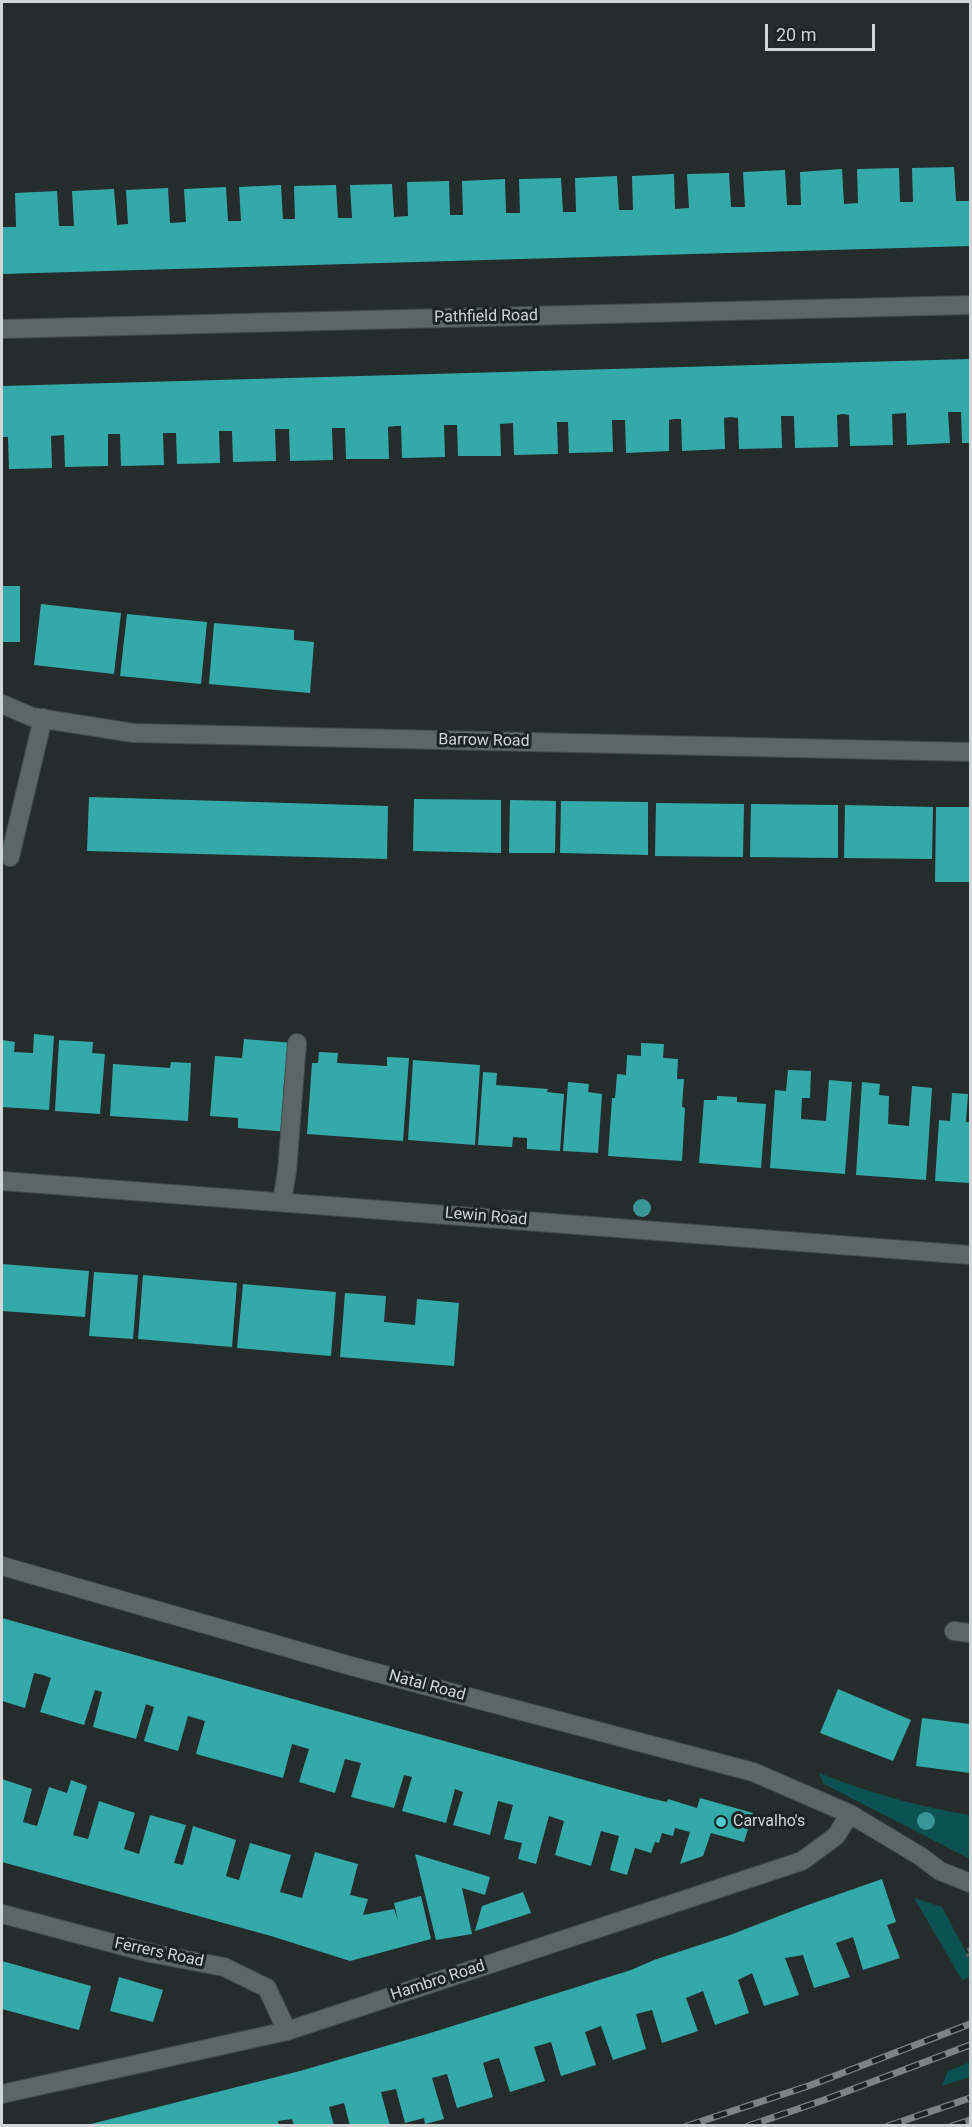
<!DOCTYPE html>
<style>
body{margin:0}
#map{position:relative;width:972px;height:2127px;overflow:hidden;background:#252d2c;font-family:Roboto,sans-serif}
canvas{display:block}
.frame{position:absolute;inset:0;border:3px solid #d0d5d5;pointer-events:none}
.scale{position:absolute;left:765px;top:24px;width:110px;height:27px;box-sizing:border-box;border:3px solid #d0d5d5;border-top:0;padding-left:8px;font-size:18px;line-height:21px;white-space:nowrap;color:#d0d5d5;-webkit-text-stroke:4px #1b2323;paint-order:stroke}
</style>
<div id="map">
<canvas width="972" height="2127"></canvas>
<div class="frame"></div>
<div class="scale">20 m</div>
</div>
<script>
const g = document.querySelector('canvas').getContext('2d');
g.lineJoin = 'round';
function fill(path, color) { g.fillStyle = color; g.fill(path, 'evenodd'); }
function stroke(path, color, width, dash) { g.strokeStyle = color; g.lineWidth = width; g.lineCap = dash ? 'butt' : 'round'; g.setLineDash(dash || []); g.stroke(path); }
function drawText(font, color, halo, rows, align = 'center') {
  g.font = font + ' Roboto,sans-serif'; g.lineWidth = 6; g.setLineDash([]); g.textBaseline = 'middle'; g.strokeStyle = halo; g.fillStyle = color; for (const [text, x, y, turn = 0] of rows) {
    g.save(); g.translate(x, y); g.rotate((+turn || 0) * Math.PI / 180); g.textAlign = isNaN(turn) ? turn : align; if (halo) g.strokeText(text, 0, 0); g.fillText(text, 0, 0); g.restore();
  }
}
fill(new Path2D(`
 M819,1773C868,1792 918,1807 970,1815V1859L824,1784Z
 M914,1898L942,1907L970,1960V1977L962,1980Z
 M970,2062V2077L942,2086L948,2071Z`), '#0c5252');
fill(new Path2D(`
 M954,167L956,201H970V246L2,274V227H16L15,193L57,191L59,226H74L72,191L114,189L117,225L128,224L126,190L168,188L170,223L186,222L184,189L226,187L228,221H241L239,187L281,185L283,219H295L294,186L336,185L338,218H352L350,185L392,184L394,217L408,216L407,182L449,181L450,215H463L462,181L505,179L506,213H520L519,179L561,178L563,212H576L575,178L617,176L619,210H633L632,176L674,174L675,209L689,208L687,174L729,173L731,207H745L743,172L785,170L787,205H801L800,172L842,169L844,204L858,203L857,169L899,168L900,202H913L912,168Z
 M970,359V443H962L961,412H948L950,443L907,445L906,413L892,414L893,445L850,446L849,415L843,414L837,415L838,447L795,448L794,416H781L782,448L739,449L738,418L731,417L724,418L725,449L682,451L681,419H674L669,420V451L626,453L625,420H612L613,452L569,453L568,422H557L558,454L514,455L513,423L500,424L501,456H458L457,425H444L445,457L402,458L401,426H395L388,427L389,459H346L345,428H332L333,460L290,461L289,429H275L276,461L233,462L232,431H219L220,463L177,464L176,433H163L164,465L121,466L120,434H108V466L65,467L64,435L51,436L52,468L9,469L8,437H2V386Z
 M2,586H20V642H2Z
 M41,604L121,613L114,674L34,665Z
 M127,614L207,622L201,684L120,676Z
 M214,623L294,630V640L314,642L310,693L209,684Z
 M89,797L388,806L387,859L87,851Z
 M414,799L501,800V853L413,851Z
 M510,800L556,801L555,853H509Z
 M561,801L648,802V855L560,853Z
 M656,803L744,804L743,857L655,856Z
 M751,804L838,805V858L750,857Z
 M845,805L933,807L932,859L844,858Z
 M936,807H970V882H935Z
 M34,1034L54,1036L49,1110L2,1107V1040L15,1042L14,1052L33,1053Z
 M244,1039L295,1043L292,1085H284L283,1093L292,1094L289,1132L238,1128V1118L210,1116L215,1056L242,1058Z
 M59,1040L93,1042L92,1053L105,1054L100,1114L55,1111Z
 M641,1043L664,1044L663,1058L678,1059L677,1079H684L682,1107L685,1108L682,1161L608,1156L612,1098H615L617,1074L626,1075L627,1055L641,1056Z
 M319,1052L338,1053L337,1063L387,1066V1057L409,1058L403,1141L307,1134L312,1063H318Z
 M413,1060L480,1065L475,1145L408,1140Z
 M171,1062L191,1063L188,1121L110,1116L113,1064L170,1068Z
 M788,1070L811,1071L810,1098H802L801,1119L826,1121L829,1080L852,1082L845,1174L770,1168L775,1090L786,1091Z
 M483,1072L497,1073L496,1085L548,1089L547,1092L564,1094L560,1151L527,1149V1138L513,1137L512,1147L478,1145Z
 M568,1082L589,1084L588,1092L602,1094L598,1153L563,1151Z
 M862,1082L880,1084L879,1095L889,1096L888,1124L909,1126L912,1086L932,1088L926,1180L856,1175Z
 M952,1093L968,1094L966,1122H970V1183L935,1181L939,1120L950,1121Z
 M717,1096L737,1097V1102L766,1104L761,1168L699,1163L704,1100H717Z
 M2,1264L89,1271L85,1317L2,1311Z
 M94,1272L138,1275L133,1339L89,1336Z
 M143,1275L237,1283L232,1347L138,1339Z
 M243,1284L336,1292L331,1356L237,1348Z
 M345,1293L386,1296L384,1322L415,1325L417,1299L459,1303L454,1366L340,1357Z
 M2,1618L649,1798L667,1802L668,1799L697,1808L700,1798L753,1813L744,1842L711,1833L703,1856L680,1864L690,1832L675,1828L673,1836L662,1833L659,1843L655,1842L651,1853L635,1848L627,1875L610,1870L619,1836L601,1831L591,1866L555,1855L564,1821L549,1816L536,1864L518,1859L522,1843L504,1839L513,1805L498,1801L490,1835L453,1825L463,1792L455,1789L446,1823L402,1811L412,1777L404,1775L394,1808L351,1797L361,1763L345,1759L335,1793L299,1782L309,1749L292,1744L283,1778L196,1754L205,1721L188,1716L178,1751L144,1741L154,1707L146,1704L136,1739L93,1727L102,1692L95,1690L84,1725L40,1712L51,1678L43,1675L34,1673L25,1708L2,1701Z
 M838,1689L911,1720L893,1761L820,1733Z
 M922,1718L970,1724V1773L916,1766Z
 M2,1779L32,1789L23,1822L37,1826L49,1787L67,1793L71,1780L87,1786L73,1835L88,1839L99,1801L135,1813L124,1849L139,1854L150,1815L186,1825L174,1863L183,1865L193,1826L236,1840L226,1876L232,1878L239,1880L250,1843L291,1855L280,1892L302,1898L315,1852L358,1864L350,1895L368,1899L363,1915L394,1909L398,1920L394,1903L421,1896L431,1939L350,1961L271,1936L2,1862Z
 M415,1854L490,1877L485,1895L462,1888L472,1934L436,1940Z
 M882,1879L896,1922L887,1925L900,1958L863,1970L853,1937L836,1943L850,1977L814,1988L803,1955L785,1958L799,1995L764,2006L752,1973L738,1980L749,2013L715,2025L703,1991L686,1998L698,2031L662,2043L652,2010L636,2014L646,2049L613,2060L601,2026L585,2032L596,2065L561,2076L551,2042L534,2047L545,2081L510,2092L499,2058L491,2060L483,2063L493,2097L457,2108L447,2074L432,2078L444,2119L425,2124L424,2118L405,2123L396,2089L381,2092L390,2126H350L344,2103L329,2107L334,2126H294L292,2119L278,2121L279,2126H83L300,2071L427,2034L631,1970L654,1960L730,1935L805,1906Z
 M523,1892L531,1913L475,1931L482,1906Z
 M2,1961L91,1986L79,2030L2,2009Z
 M119,1977L163,1990L153,2022L110,2011Z`), '#34a9a9');
const minor = new Path2D(`
 M2,329L970,305
 M2,704L32,717L133,733L970,752
 M10,857L43,718
 M2,1181L970,1255
 M282,1201L287,1171L297,1043
 M2,1566L351,1666L753,1772L850,1814L920,1856L940,1871L970,1883
 M954,1631L970,1633
 M2,1914L150,1953L224,1967L267,1988L287,2031
 M2,2094L287,2031L802,1861L836,1836L850,1814`);
stroke(minor, '#444b4b', 20);
stroke(new Path2D(`
 M970,1949L966,1951L970,1960`), '#5b6262', 4, [3, 4.5]);
stroke(minor, '#5d6666', 18);
const rail = new Path2D(`
 M687,2126L811,2085L970,2024
 M748,2126L824,2100L970,2045
 M888,2126L970,2098
 M952,2126L970,2120`);
stroke(rail, '#7d8483', 7);
stroke(rail, '#1b2323', 4.5, [14]);
g.fillStyle = '#389696';
for (const [x, y] of [
 [642,1208],
 [926,1821]
]) { g.beginPath(); g.arc(x, y, 9, 0, 2 * Math.PI); g.fill(); }
for (const [x, y, r, color] of [
 [721,1822,6,"#52cdcc"]
]) { const dot = new Path2D(); dot.arc(x, y, r, 0, 2 * Math.PI); g.fillStyle = color; g.fill(dot); stroke(dot, '#1b2323', 2); }
drawText('16px', '#d0d5d5', '#1b2323', [
 ["Pathfield Road",486,317,-1],
 ["Barrow Road",484,741,1],
 ["Lewin Road",486,1217,5],
 ["Natal Road",427,1686,15],
 ["Ferrers Road",159,1953,12],
 ["Hambro Road",438,1981,-18]
]);
drawText('16px', '#d0d5d5', '#1b2323', [
 ["Carvalho's",733,1822]
], 'left');
</script>
